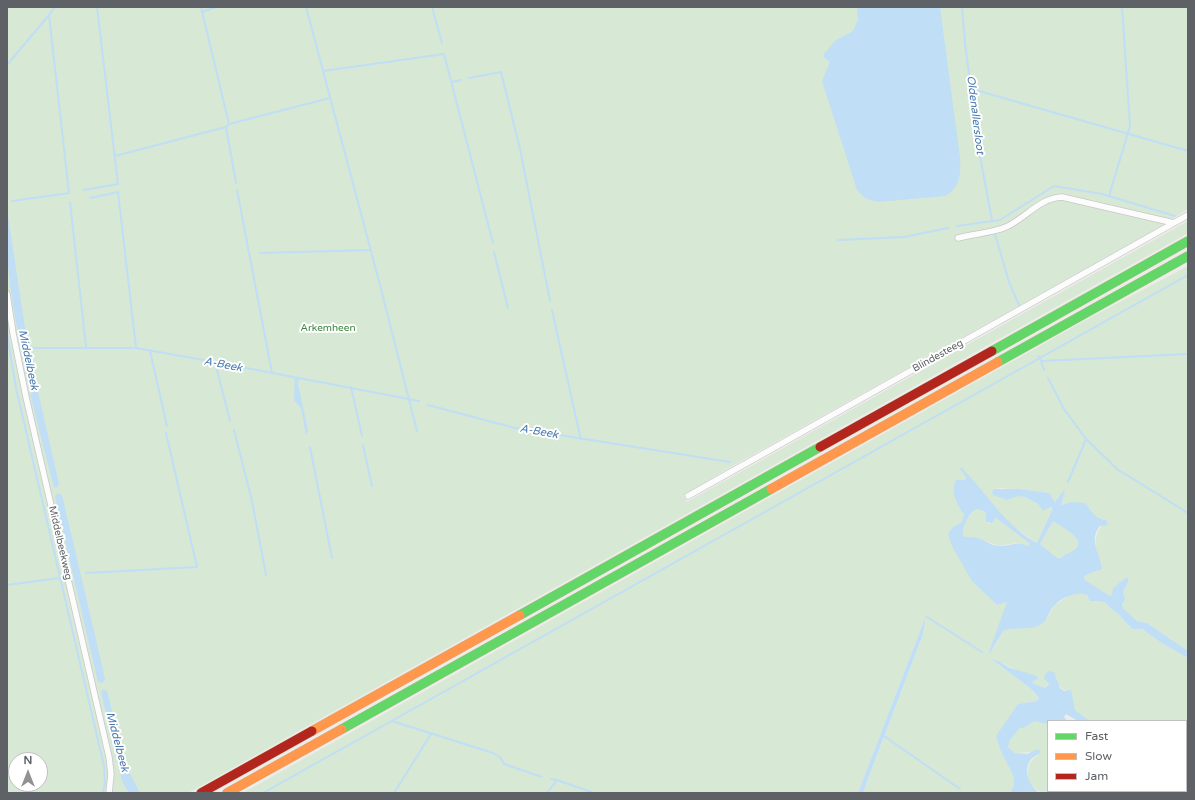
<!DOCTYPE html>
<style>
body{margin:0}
#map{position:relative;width:1195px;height:800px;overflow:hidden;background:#edece9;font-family:"Varela Round",sans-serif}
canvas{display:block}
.frame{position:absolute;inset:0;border:8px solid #5e6266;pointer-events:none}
.legend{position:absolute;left:1047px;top:720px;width:140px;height:72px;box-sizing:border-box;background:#fff;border:1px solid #bfc0c2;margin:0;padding:5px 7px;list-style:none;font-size:12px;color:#5e6266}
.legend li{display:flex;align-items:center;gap:8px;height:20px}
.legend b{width:20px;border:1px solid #bfc0c2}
.north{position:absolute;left:8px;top:752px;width:40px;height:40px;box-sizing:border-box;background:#fff;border:1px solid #bfc0c2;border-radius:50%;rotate:0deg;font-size:11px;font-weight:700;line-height:16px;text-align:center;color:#5e6266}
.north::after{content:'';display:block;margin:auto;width:14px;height:18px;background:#909294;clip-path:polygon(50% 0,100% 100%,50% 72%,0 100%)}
</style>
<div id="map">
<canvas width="1195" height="800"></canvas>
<div class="frame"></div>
<ul class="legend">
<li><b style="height:5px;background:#63d668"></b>Fast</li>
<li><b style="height:5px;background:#ff974d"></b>Slow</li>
<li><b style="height:5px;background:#b3261e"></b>Jam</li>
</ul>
<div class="north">N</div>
</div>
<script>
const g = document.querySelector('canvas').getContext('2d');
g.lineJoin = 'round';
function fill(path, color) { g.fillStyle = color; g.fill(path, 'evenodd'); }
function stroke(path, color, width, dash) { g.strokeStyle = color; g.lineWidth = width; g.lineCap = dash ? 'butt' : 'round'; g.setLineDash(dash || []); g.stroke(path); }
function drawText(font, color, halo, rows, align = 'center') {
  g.font = font + ' "Varela Round",sans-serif'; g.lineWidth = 4; g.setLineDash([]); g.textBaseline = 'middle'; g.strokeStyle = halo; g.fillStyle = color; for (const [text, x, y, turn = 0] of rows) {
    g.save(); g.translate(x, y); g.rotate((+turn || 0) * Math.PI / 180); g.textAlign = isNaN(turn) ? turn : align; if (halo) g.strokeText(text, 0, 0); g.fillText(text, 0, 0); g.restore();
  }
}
fill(new Path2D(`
 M7,7H1188V209L1155,230L727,469L683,496L687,502L1188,221V233L188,793H7ZM16,760H40V784H16Z
 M1188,266V651L1147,623L1137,621L1123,608L1122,604L1123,592L1129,580L1127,578L1114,588L1112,595L1110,596L1085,580L1084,576L1098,571L1102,563C1092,548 1094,532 1106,520C1098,518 1092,516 1090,508L1071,502L1061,505L1065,491H1063L1055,502L1049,493L1002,488L994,489L992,492L994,495L1007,500L1018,496L1025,497L1038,504L1043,511L1052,505V510L1037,543L1011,525L960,469L967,477L955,499L964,515L962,522L953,527L988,596L997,605L1007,602L1008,605L989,653L995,646L1004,630L1013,627H1030L1048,617L1054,606L1070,595L1083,593L1095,602H1104L1119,615L1132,629H1142L1163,644L1188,658V793H1130L1132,791H1186V721H1090L1075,710L1071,693C1061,690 1059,685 1054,676L1045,688L1032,683L1038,678L1034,675C1019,676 1007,662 992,660L1030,688L1039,699L1037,701L1018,704L1001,752C1008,764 1020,780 1010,793H863L923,634L926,617L858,793H243L1095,315Z
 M978,509L986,512V522L990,524L996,518L1029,543V546L1016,543L998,546L978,538H966L963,536C962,526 969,511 978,509Z
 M1055,522C1062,528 1089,540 1074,550C1069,554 1065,553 1061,558L1057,559L1040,544L1052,523Z
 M1034,720L1048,724V791H1081L1080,793C1061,793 1026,800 1028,772C1029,763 1031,759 1039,755L1033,752L1015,753L1008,747L1010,740L1020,728H1025Z`), '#d7e8d5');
fill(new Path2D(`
 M857,7H940L960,158C961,174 960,188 945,196L877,202L865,198L857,190L822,81L830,62L823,56L824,54L836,40L853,31L858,20Z
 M7,209L28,348L59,484L56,488L54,487C34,412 15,336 7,258C6,242 7,225 7,209Z
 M295,377L299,378L298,384L308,430L306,435L301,408L294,400Z
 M961,467C986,492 1005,526 1037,543L1052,510V506L1043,511L1038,504L1025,497L1018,496L1007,500L993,495L992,492L994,489H1018L1049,493L1055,502L1063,491H1065L1061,505L1071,502L1085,503C1094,512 1091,517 1106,520L1108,525L1100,526C1087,541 1102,556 1102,569L1084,576L1085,580L1110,596L1112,595L1113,588L1127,577L1129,580L1123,592L1125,599L1122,604L1123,608L1137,621L1147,623L1188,651V658L1163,644L1142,629H1132L1119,615L1104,602L1090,601L1087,595C1076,591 1061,598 1053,607C1048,613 1047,623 1038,626C1027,630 1015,627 1004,630L990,653L989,652L1007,602L997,605L972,581L952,546L948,534L953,527L962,522L964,515C957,503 950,494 956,480H965L966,477L960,469ZM978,509L986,512V522L992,523L996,518L1029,543V546C1015,541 1012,546 999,546C991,546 985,540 978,538C972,536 968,539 963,536C962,527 969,511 978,509ZM1055,522C1062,528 1089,540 1074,550C1069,554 1065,553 1061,558H1057L1040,544L1052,523Z
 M58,493L62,495L101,661L105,680L102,683L98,682L55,497Z
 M926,616L923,634L868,779L863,793H858Z
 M991,659L998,661L1010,668L1037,676L1038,678L1032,683L1045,688L1049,684L1044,678L1045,674L1049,671L1055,673C1055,679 1059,682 1060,688L1064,691L1071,690L1075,710L1090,721H1078L1066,714L1064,717L1067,721H1048V724L1034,721L1024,728H1020L1010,740L1008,747L1015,753L1027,754L1038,749L1040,752C1038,755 1035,756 1032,758C1022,769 1029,786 1039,793H1010C1021,778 1006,765 1001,751C999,746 998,741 996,736L1018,704L1037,701L1039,698L1030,688Z
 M103,689L107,691L126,766L140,793H129L122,781L101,692Z`), '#c0def5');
stroke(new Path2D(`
 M201,7L229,124L226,127L236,183
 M306,7L380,285L417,431
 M432,7L442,43
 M962,7L965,43L979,151L992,220
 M202,12L216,7
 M49,15L55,7
 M7,65L49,15L69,193L12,201
 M323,71L444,54L493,243
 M469,78L501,72L520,149L550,301
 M452,82L461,80
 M972,89L1188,151
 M229,124L330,98
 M115,156L226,127
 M84,190L118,184L97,7
 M237,190L272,373
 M1109,196L1130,126L1122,7
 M90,198L118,192L136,348
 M70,202L86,347
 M957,226L1000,220L1054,186L1102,194L1175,216
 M995,234L1009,282L1019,305
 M838,240L904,237L948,228
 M494,252L508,308
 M260,253L370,250
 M552,310L581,440
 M7,334L16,388L104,766L105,782L103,793
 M26,348H136L215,362L419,401
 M150,351L167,426
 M1039,356L1044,370
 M1041,361L1188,354
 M215,362L230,421
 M1048,378L1064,409L1086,439L1117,469L1188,513
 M351,387L362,436
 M428,405L515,428L730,462
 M234,430L252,501L266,575
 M363,445L372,486
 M310,447L332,558
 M1068,482L1086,439
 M86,573L197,567L166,433
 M7,585L60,578
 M927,617L982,652
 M392,721L493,753L500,757L504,764L542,777
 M884,736L960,789
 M557,780L594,793
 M1186,786L1188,782
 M1186,789L1188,790
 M263,793L1188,275
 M394,793L431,734
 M547,793L557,780L551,779`), '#c0def5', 2);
const street = new Path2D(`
 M958,238C973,234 992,233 1006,227C1026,218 1039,198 1062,197L1174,223
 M7,294L13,333L26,397L109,757L111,774L109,793
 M688,496L1188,215`);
const fast = new Path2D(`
 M992,351L1188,241
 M998,362L1188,256
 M520,615L820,447
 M342,729L771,489`);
const slow = new Path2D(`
 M771,489L998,362
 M312,731L520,615
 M227,793L342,729`);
const jam = new Path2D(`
 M820,447L992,351
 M201,793L312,731`);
stroke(street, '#c8c8c8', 7);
stroke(fast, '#c4b698', 10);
stroke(slow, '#c4b698', 10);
stroke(jam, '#c4b698', 10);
stroke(street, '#fcfcfc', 5.5);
stroke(fast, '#63d668', 9);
stroke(slow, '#ff974d', 9);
stroke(jam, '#b3261e', 9);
drawText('10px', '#3a823d', '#fff', [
 ["Arkemheen",328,328]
]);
drawText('10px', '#5e6266', '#fff', [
 ["Blindesteeg",938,356,-29],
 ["Middelbeekweg",60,543,77]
]);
drawText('italic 11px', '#4879ad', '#fff', [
 ["Oldenallersloot",975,115,83],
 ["Middelbeek",28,360,78],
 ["A-Beek",223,365,11],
 ["A-Beek",539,432,10],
 ["Middelbeek",117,742,75]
]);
</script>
